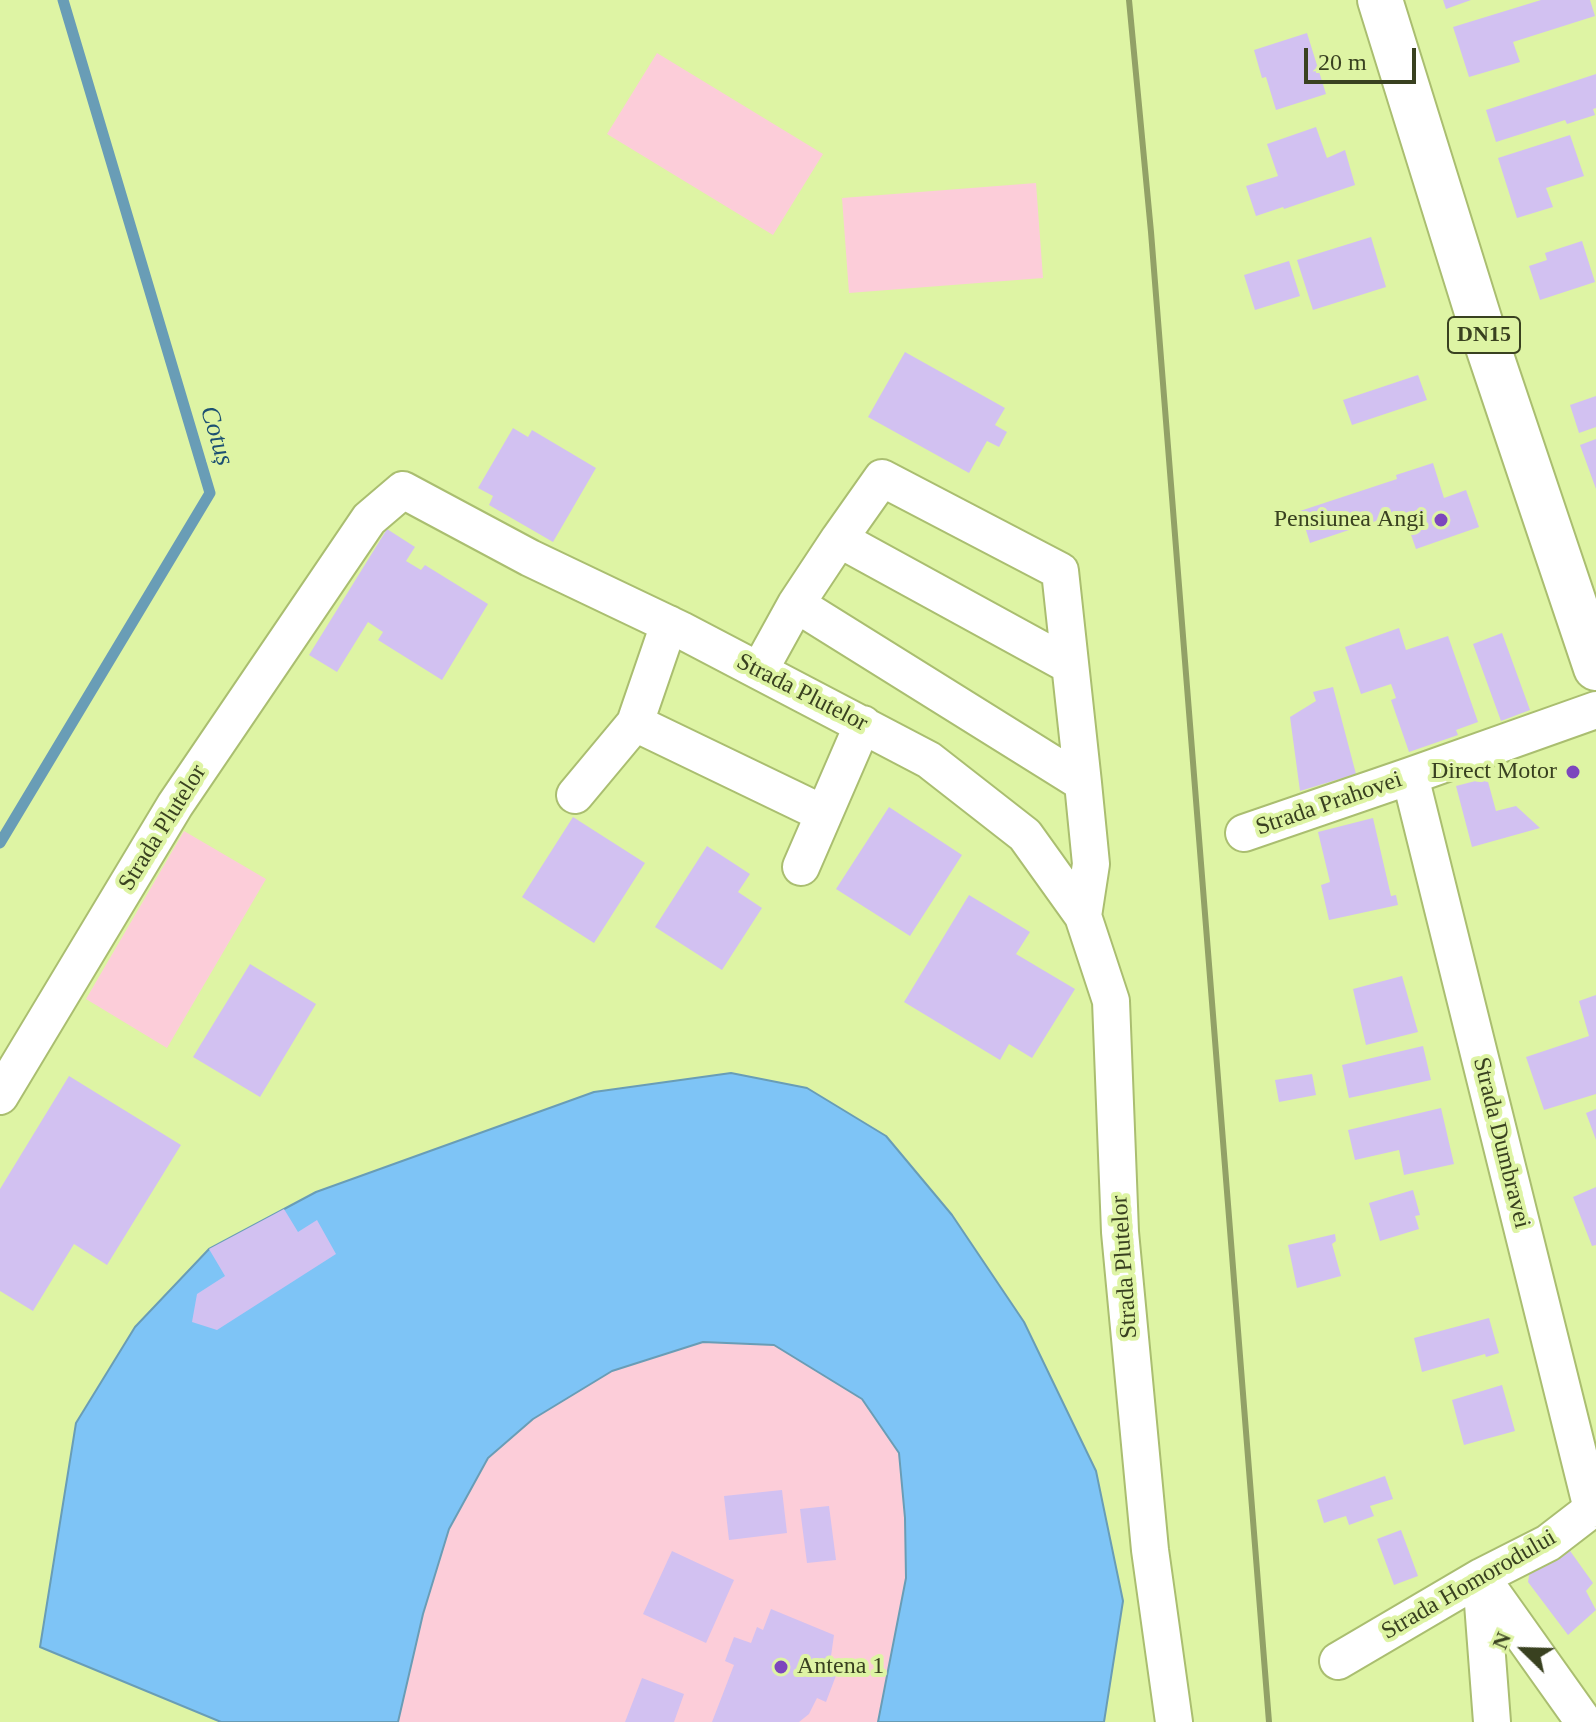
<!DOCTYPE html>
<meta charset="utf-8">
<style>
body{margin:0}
#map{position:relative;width:1596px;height:1722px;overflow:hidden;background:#def4a4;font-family:"Times New Roman",serif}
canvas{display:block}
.north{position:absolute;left:1484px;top:1610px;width:80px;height:80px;-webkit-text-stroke:6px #def4a4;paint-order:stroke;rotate:293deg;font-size:22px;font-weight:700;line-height:32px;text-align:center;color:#394120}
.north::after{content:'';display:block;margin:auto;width:28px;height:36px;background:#394120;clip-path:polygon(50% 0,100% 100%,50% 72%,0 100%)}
.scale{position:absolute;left:1304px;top:48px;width:112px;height:36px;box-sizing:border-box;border:4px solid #394120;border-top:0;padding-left:10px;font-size:24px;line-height:28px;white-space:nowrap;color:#394120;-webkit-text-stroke:6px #def4a4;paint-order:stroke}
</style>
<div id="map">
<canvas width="1596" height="1722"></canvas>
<div class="north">N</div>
<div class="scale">20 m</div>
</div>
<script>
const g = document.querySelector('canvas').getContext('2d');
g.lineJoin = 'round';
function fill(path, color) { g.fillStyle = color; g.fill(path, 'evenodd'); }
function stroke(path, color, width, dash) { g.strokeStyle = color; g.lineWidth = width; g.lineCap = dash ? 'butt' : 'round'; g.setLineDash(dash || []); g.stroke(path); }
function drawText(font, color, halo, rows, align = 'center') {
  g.font = font + ' "Times New Roman",serif'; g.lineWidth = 8; g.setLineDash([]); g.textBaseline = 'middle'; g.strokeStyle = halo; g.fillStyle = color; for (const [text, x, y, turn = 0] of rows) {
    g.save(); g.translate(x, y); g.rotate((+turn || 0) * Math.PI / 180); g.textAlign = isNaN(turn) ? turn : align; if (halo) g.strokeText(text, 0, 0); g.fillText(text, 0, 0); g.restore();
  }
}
fill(new Path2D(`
 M657,53L823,154L773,235L607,134Z
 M1036,183L1043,278L849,293L842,198Z
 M184,831L266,879L167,1048L86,999Z
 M703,1342L774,1345L862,1399L899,1453L905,1518L906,1578L878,1722H398L423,1613L449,1529L488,1458L533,1419L612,1371Z`), '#fccdd9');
const water = new Path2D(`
 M731,1073L807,1088L886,1136L952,1215L1024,1322L1096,1471L1123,1601L1104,1722H878L906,1578L905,1518L899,1453L862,1399L774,1345L703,1342L612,1371L533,1419L488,1458L449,1529L423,1614L398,1722H221L40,1647L76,1423L135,1327L209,1249L316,1192L594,1092Z`);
fill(water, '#7ec4f6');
stroke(water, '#699db6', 2);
stroke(new Path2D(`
 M0,843L210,493L63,0`), '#699db6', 11);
fill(new Path2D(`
 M1443,0H1471L1446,9Z
 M1541,0H1590L1595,16L1513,42L1520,62L1469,77L1453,27Z
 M1307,33L1326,94L1276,110L1266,77L1262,78L1254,50Z
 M1596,74V108L1593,109L1595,115L1567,124L1565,120L1496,142L1486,110Z
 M1316,127L1327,158L1345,150L1355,185L1284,209L1283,207L1256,216L1246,186L1278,176L1267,144Z
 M1570,135L1584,176L1546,188L1553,207L1517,218L1498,158Z
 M1371,237L1386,287L1313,310L1297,260Z
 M1582,241L1595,282L1540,300L1529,266L1547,260L1545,253Z
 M1289,261L1300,296L1255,310L1244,275Z
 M905,352L1005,408L995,425L1007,432L999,447L987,441L969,473L868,417Z
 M1418,375L1427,400L1352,425L1343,400Z
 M1596,396V427L1579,433L1570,405Z
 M513,428L528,437L532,430L596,468L553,542L489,505L493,496L478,488Z
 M1596,439V489L1580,445Z
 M1433,463L1444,498L1466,490L1479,527L1416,549L1403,512L1310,543L1300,511L1397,479L1396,475Z
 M387,529L415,547L406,561L421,570L425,565L488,604L442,680L378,640L383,632L368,622L337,672L309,655Z
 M1399,628L1406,650L1448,636L1478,722L1456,730L1458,735L1409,752L1391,700L1396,698L1391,684L1361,694L1345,647Z
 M1502,633L1530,710L1501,721L1473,644Z
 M1333,687L1356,774L1300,791L1290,717L1316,701L1313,692Z
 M1487,778L1496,811L1516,806L1540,828L1472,847L1456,786Z
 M889,807L962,855L910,936L836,889Z
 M573,817L645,863L594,943L522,897Z
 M1373,818L1391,896L1396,895L1398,905L1329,920L1321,885L1330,882L1318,832Z
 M707,846L750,874L738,892L762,908L722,970L655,927Z
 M969,895L1030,932L1016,954L1075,989L1032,1058L1009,1044L1000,1060L904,1002Z
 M250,964L316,1004L260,1097L193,1057Z
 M1402,976L1418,1032L1366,1045L1353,989Z
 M1596,995V1094L1544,1110L1526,1057L1589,1036L1579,1001Z
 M1423,1046L1431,1080L1349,1098L1342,1065Z
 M1312,1074L1316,1095L1279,1102L1275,1080Z
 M69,1076L181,1145L107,1265L74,1244L33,1311L0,1291V1189Z
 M1441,1108L1454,1164L1404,1175L1399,1150L1355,1160L1348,1130Z
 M1596,1109V1140L1586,1113Z
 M1596,1187V1245L1592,1246L1573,1197Z
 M1413,1190L1420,1215L1415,1216L1419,1229L1380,1241L1369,1203Z
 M284,1209L298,1232L317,1220L336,1254L217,1330L192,1322L197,1294L225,1276L209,1249Z
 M1335,1234L1336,1241L1332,1244L1341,1276L1297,1288L1288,1245Z
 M1489,1318L1499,1353L1486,1357L1485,1354L1422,1372L1414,1338Z
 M1502,1385L1515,1431L1464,1445L1452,1400Z
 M1385,1476L1393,1499L1370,1506L1374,1516L1349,1525L1346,1516L1324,1523L1317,1500Z
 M782,1490L787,1533L729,1540L724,1496Z
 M829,1506L836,1560L807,1563L800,1509Z
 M1401,1530L1418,1576L1394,1585L1377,1539Z
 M1563,1541L1593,1583L1586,1591L1596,1610L1568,1635L1528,1582L1531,1565Z
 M672,1551L734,1580L706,1643L643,1614Z
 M771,1609L834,1635L829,1670L837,1673L826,1702L817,1698L809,1714L799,1722H712L734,1665L725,1661L734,1637L751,1643L757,1627L763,1630Z
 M642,1678L684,1694L674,1722H625Z`), '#d2c1f1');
const minor = new Path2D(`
 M839,539L882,478L1060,571L1083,783
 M796,604L1083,783L1091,864L1083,916
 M759,671L796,604L839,539L1069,665
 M635,723L824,814
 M1410,776L1592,1509
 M575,795L635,723L669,624
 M1244,833L1410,776L1596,710
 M801,867L863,724
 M0,1096L175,805L369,519L403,490L530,558L681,630L929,760L1025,835L1083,916L1111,1001L1120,1232L1150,1550L1174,1722
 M1481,1577L1584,1722
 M1481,1577L1492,1722
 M1338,1661L1481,1577L1548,1543L1596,1506`);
const major = new Path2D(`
 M1380,0L1485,338L1596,668`);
stroke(minor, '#aabe70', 40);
stroke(major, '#aabe70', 48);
stroke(minor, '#fff', 36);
stroke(major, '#fff', 44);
stroke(new Path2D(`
 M1129,0L1151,232L1269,1722`), '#92a167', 6);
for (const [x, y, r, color] of [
 [1441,520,8,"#7c46bd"],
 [1573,772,8,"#7c46bd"],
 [781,1667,8,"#7c46bd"]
]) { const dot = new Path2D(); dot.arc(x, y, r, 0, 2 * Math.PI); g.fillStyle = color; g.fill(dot); stroke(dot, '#def4a4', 3); }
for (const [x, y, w] of [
 [1484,335,72]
]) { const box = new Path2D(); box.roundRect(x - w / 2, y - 18, w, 36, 6); g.fillStyle = '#def4a4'; g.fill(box); stroke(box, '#394120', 2); }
drawText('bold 22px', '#394120', null, [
 ["DN15",1484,335]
]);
drawText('24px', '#394120', '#def4a4', [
 ["Pensiunea Angi",1425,520],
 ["Direct Motor",1557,772],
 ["Antena 1",797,1667,"left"]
], 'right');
drawText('24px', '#394120', '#def4a4', [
 ["Strada Plutelor",802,693,27],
 ["Strada Prahovei",1329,804,-19],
 ["Strada Plutelor",163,828,-58],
 ["Strada Dumbravei",1501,1143,76],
 ["Strada Plutelor",1125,1267,-94],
 ["Strada Homorodului",1469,1585,-30]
]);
drawText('italic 26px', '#1c5072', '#def4a4', [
 ["Cotuș",216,436,73]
]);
</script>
